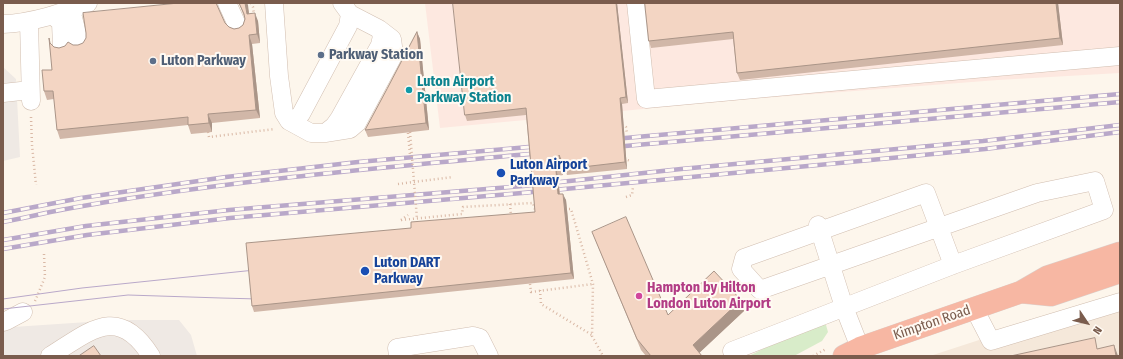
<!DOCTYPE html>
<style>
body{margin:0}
#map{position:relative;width:1123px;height:359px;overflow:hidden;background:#fdf6ec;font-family:"Fira Sans Condensed",sans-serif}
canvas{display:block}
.frame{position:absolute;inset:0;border:4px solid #7a5c4d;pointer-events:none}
.north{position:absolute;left:1067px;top:303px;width:40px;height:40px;-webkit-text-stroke:3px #fffaf3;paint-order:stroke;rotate:125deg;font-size:11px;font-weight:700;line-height:16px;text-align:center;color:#7a5c4d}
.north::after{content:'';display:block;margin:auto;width:14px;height:18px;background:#7a5c4d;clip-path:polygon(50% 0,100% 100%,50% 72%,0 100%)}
</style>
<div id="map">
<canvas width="1123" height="359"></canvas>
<div class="frame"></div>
<div class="north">N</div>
</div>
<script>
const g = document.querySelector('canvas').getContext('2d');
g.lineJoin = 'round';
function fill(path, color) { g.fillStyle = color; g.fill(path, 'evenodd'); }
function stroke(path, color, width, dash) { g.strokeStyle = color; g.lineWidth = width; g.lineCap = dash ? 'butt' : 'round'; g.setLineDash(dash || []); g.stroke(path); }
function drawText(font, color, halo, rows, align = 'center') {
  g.font = font + ' "Fira Sans Condensed",sans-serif'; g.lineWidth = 4; g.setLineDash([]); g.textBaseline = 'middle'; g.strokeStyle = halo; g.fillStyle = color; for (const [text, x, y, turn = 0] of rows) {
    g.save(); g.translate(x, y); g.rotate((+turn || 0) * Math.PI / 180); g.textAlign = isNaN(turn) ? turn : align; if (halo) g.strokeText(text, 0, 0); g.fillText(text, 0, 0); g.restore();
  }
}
fill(new Path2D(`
 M1108,298L1120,309V356H930Z`), '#f5e8da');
fill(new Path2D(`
 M425,3H1120V73L998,80L750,99L440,128Z`), '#fde8e0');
fill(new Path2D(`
 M3,67L16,79L20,157L3,161Z
 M118,320H179L191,335L197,356H3V330L13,327Z`), '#efe9e4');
fill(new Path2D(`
 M818,321L826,325L828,332L822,341L794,356H749Z`), '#d8ecc9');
const minor = new Path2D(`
 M227,3L238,27
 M274,3L279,76L284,113L289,121L311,133H325L350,129L357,123L394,54L392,39L379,29L350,14L342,3
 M636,3L646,99L907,75L1120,56
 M71,10L77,33L79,43
 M53,15L61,23L62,46
 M29,21L31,101
 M3,24C33,23 61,13 88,3
 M3,93L30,90
 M289,121L295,120L301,114L348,26L350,14
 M325,133L334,126L339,119L380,45L382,36L379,29
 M818,225L844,307L860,348
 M974,308L991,341L1120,302
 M3,322L6,321L23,312
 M732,351L953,265L1104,210L1095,181L1037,193L760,290L741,269L744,258L926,193L953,265
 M50,356C89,332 118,303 151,356
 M398,356L397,348L473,336L480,338L489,356`);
const highway = new Path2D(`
 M1021,292L1051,295L1120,272
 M844,356L860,348L1021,292L1047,277L1120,253`);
stroke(minor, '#d1beb0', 19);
stroke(highway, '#dad1cd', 23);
stroke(new Path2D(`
 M251,3L253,7L254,15
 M31,117L32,145L36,185
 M622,125L626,127L627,134
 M208,132L209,137L275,129
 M408,133L410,155
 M624,159L631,161
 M398,184L453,177
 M626,197L632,195L633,187
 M510,204L511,216
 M565,209H571L593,284L592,336L603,356
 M401,220L462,214L463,207L533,203L535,210H538
 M401,220L408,215
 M530,284L531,292L593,284
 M540,290L541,304L592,335
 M35,301L36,299L45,277L44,254
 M813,356L826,349`), '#d9b8a5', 2.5, [1, 3]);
stroke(minor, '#fff', 18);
stroke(highway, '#f7b7a3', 22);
stroke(new Path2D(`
 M3,299L82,288L255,270
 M3,309L128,295L221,298L258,299`), '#b9a8c9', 1);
const rail = new Path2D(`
 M614,139L1120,94
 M614,147L1120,102
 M3,213L81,198L226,177L358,162L540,146
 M3,222C30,217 56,210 83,206C234,180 388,167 540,153
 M3,240L86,226L229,210L523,186L681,169L983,141L1120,125
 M3,249L87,235L230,218L522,193L829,164L985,149L1120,132`);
stroke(rail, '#b9a8c9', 4.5);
stroke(rail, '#fffaf3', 3, [9]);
stroke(new Path2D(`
 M410,132L417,219`), '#d9b8a5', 2.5, [1, 3]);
fill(new Path2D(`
 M239,3H247L249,14L258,21L260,43L252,44L260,118L212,123V132L191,134L188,125L60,139L57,130L54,99L47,100L44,91L52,70L50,43L54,47L59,48L73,45H78L225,23L229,27L234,29L239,28L243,25L245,19Z
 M617,3L628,103L622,104L627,169L567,175L562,161L563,175L558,176L560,194L566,200L574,279L254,312L252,306L411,228L535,212L526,115L467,121L465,115Z
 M645,3H1058L1063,45L740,80L737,73L733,39L651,48L649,41Z
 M417,32L420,39L429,130L368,137L365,130Z
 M592,232L668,315L741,300L744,311L699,353L702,356H646L641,350Z`), '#d1b7a8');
fill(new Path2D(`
 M245,3H247L248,5L250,22L247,14Z
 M616,3H617L628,103L626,97Z
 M1056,3H1058L1063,45L1060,38Z
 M255,13L258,21L260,43L257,34Z
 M417,32L420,39L429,130L426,123Z
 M249,35L252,44L260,118L256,110Z
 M620,98L622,104L627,169L625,162Z
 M208,114L212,123V132L209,123Z
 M559,155L562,161L563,175L561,169Z
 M556,170L558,176L560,200L558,194Z
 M563,194L566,200L574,279L571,273Z
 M741,300L744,311L696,356L693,345Z
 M1114,345L1117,353L1118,356H1116Z`), '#aa9588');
const building = new Path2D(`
 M179,3H216L225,23L229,27L234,29L239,28L243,25L245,19L244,14L239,3H245L247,14L255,13L257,34L249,35L256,110L208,114L209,123L188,125V117L57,130L53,91H44L42,70H52L49,38L50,43L54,47L59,48L65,46L68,42L73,45H78L83,43L86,38V33L83,13Z
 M453,3H616L626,97L620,98L625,162L565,169L559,155L561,169L556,170L558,194H563L571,273L252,306L246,243L411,228V222L535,212L526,108L465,115Z
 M645,3H1056L1060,38L737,73L733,32L649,41Z
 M417,32L426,123L365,130L387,89Z
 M626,217L668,315L714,271L741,300L693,345L702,356H651L637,339L592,232Z
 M1095,338L1097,349L1114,345L1116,356H1011Z
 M94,346L101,356H79Z`);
fill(building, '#f3d5c3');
stroke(building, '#aa9588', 1);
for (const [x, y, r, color] of [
 [321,55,4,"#5c6f8a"],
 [153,61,4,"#5c6f8a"],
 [409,90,4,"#0f9aa8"],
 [501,173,5,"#1a4fb4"],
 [365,271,5,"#1a4fb4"],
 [639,296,4,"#d1479c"]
]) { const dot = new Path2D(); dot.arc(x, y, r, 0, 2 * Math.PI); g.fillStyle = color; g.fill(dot); stroke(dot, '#fffaf3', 1.5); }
drawText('bold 14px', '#4e5e75', '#fffaf3', [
 ["Parkway Station",329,55],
 ["Luton Parkway",161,61]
], 'left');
drawText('bold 14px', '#0d838f', '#fffaf3', [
 ["Luton Airport",417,82],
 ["Parkway Station",417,98]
], 'left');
drawText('bold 14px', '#164399', '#fffaf3', [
 ["Luton Airport",510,165],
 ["Parkway",510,181],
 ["Luton DART",374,263],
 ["Parkway",374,279]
], 'left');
drawText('bold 14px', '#b23c85', '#fffaf3', [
 ["Hampton by Hilton",647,288],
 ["London Luton Airport",647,304]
], 'left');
drawText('14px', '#7a5c4d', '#fffaf3', [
 ["Kimpton Road",932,323,-19]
]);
</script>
